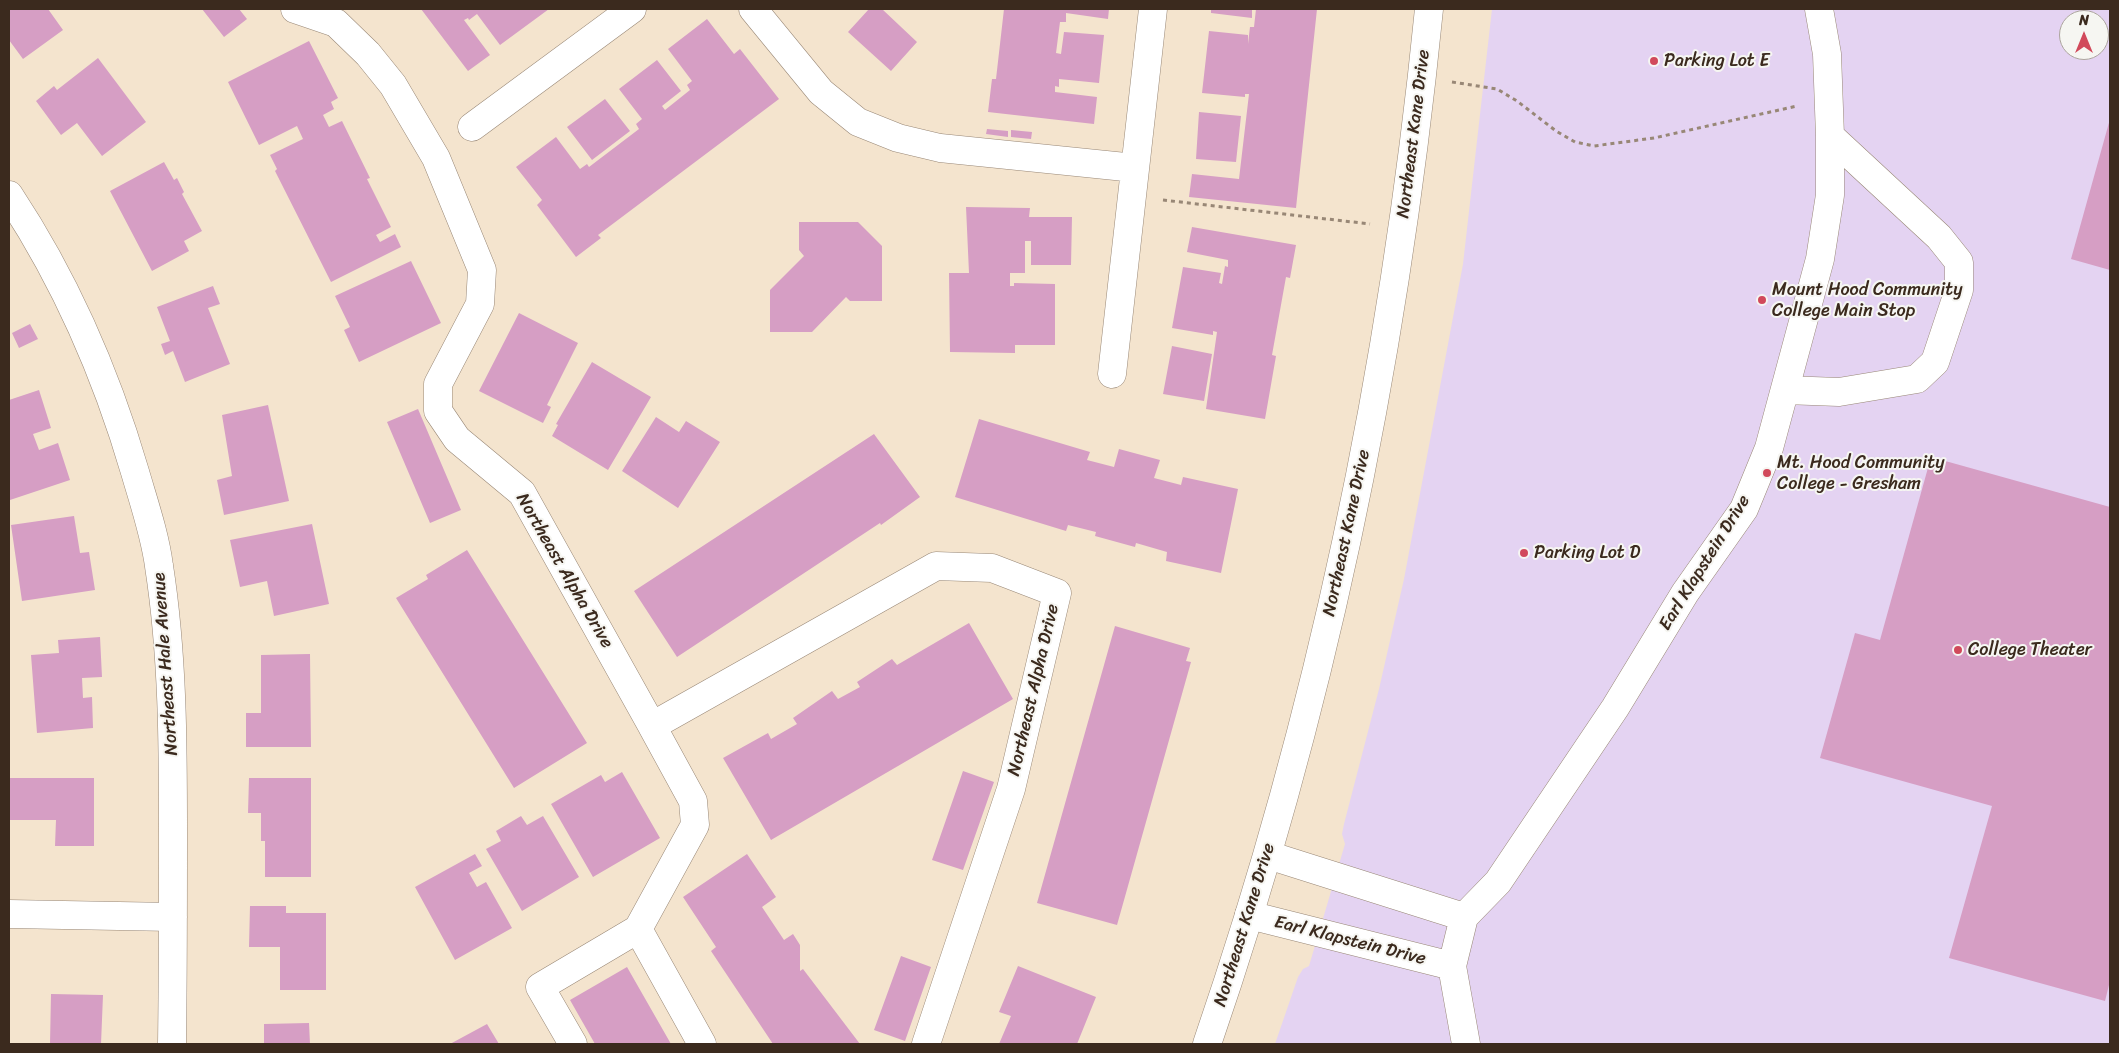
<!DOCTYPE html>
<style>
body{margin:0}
#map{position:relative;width:2119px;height:1053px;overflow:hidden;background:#f4e4ce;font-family:Sriracha,sans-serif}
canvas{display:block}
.frame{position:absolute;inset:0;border:10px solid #3b2a1e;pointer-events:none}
.north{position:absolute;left:2059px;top:10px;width:50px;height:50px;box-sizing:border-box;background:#f6f6f2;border:1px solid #aba49d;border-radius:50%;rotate:0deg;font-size:14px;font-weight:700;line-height:20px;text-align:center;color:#3b2a1e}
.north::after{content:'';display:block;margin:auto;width:18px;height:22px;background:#d1495b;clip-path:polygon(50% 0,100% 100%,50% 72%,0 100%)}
</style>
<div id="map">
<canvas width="2119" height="1053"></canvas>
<div class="frame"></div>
<div class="north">N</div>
</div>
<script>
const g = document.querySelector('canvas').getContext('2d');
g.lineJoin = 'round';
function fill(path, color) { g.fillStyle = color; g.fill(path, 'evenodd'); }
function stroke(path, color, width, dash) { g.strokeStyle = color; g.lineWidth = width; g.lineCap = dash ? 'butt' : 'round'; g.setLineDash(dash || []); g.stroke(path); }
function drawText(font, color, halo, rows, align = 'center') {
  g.font = font + ' Sriracha,sans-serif'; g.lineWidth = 4; g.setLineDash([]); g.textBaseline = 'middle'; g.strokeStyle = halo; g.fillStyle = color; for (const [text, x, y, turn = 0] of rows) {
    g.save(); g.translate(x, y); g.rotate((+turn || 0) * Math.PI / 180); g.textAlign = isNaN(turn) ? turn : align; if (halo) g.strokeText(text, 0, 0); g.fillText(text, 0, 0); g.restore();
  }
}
fill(new Path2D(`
 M1492,9H2110V1044H1275L1298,977L1303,969L1309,966L1345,844L1342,834L1344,824L1379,689L1404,579L1463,264ZM2069,20H2099V50H2069Z`), '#e4d3f2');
fill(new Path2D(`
 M9,9H48L63,30L23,59L9,40Z
 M202,9H239L247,19L224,37Z
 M421,9H549L500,45L477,14L469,20L468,18L464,20L490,55L468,71Z
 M869,9H882L917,42L891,71L848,32Z
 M1004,9H1109L1108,19L1066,13V22H1060L1056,53L1061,54L1064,32L1104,35L1099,83L1059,79V87L1055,86V92L1097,97L1094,124L988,112L992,79H996Z
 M1211,9H1252V18L1211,13Z
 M1256,9H1317L1296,208L1189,197L1192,174L1239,179L1249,94H1245V97L1202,93L1209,31L1248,35V44L1250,27H1254Z
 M707,19L734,54L740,49L779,99L598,235L601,238L576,257L537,205L542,200L516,167L556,137L580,169L587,164L589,167L639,129L636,124L642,119L619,89L657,60L681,91L662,106L665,110L690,90L687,85L692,81L668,49Z
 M309,41L338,98L331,102L334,109L323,115L329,127L342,121L370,178L367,179L391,227L376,235L380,242L395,234L401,247L331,282L275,171L277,169L270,155L303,139L297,126L259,145L228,82Z
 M98,58L146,122L102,156L77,123L61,135L36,101L54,86L57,90Z
 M605,99L630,131L592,160L567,127Z
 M1199,112L1241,116L1236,162L1196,159Z
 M2110,119V270L2071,259Z
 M987,129L1008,131V137L986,134Z
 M1011,130L1032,132L1031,139L1011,137Z
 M164,162L174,180L177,178L184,192L182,194L202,231L184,241L189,251L152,271L110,191Z
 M966,207L1030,208L1029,217H1072L1071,265H1031V241H1025V273H1010V286H1014V283L1055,284V345H1015V353L950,352L949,273H969Z
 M799,222H858L882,246V301H850L846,297L812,332H770V290L804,256L799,250Z
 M1192,227L1296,245L1290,278L1286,277L1272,355L1276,356L1265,419L1206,409L1217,332L1213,331V335L1172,328L1183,267L1221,273L1219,283L1222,284L1225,266L1228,267V260L1187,252Z
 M411,261L441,323L359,362L344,330L350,327L335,296Z
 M213,286L220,304L208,308L230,364L185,382L173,351L165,355L161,344L170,341L157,307Z
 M519,313L578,343L547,405L551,407L543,423L479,391Z
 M30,324L38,339L19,348L12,333Z
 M1172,346L1212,354L1204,401L1163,394Z
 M592,362L651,397L608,470L552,436L558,425L556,424Z
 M39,390L51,428L33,434L39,450L58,443L70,480L10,500L9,400Z
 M268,405L289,501L224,515L217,480L232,476L222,415Z
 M418,409L461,510L430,523L387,422Z
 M656,417L679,432L686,421L720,442L678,508L622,471Z
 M979,419L1090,452L1087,460L1114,467L1119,449L1160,460L1154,478L1181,485L1183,477L1238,489L1221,573L1166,561L1167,552L1136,543L1135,547L1095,536L1096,532L1068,525L1066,531L955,497Z
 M874,434L920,497L881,525L880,523L677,657L634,591Z
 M1931,457L2110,507V981L2105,1001L1949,958L1992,806L1820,758L1855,633L1880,640Z
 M74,516L80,553L89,552L95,590L22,601L11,525Z
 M312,524L329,604L274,616L267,581L240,587L230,540Z
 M467,550L587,743L514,788L396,598L428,579L426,575Z
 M969,623L1013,699L771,840L723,758L768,733L771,739L797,724L793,718L832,691L838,699L860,687L857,682L892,659L897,665Z
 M1115,626L1190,648L1186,661L1191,662L1117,925L1037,903Z
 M100,637L102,677L82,678L83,698L92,697L93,728L37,733L31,655L59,653L58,640Z
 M310,654L311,747H246V713H261V655Z
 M963,771L994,782L963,870L932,860Z
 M622,772L660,838L593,877L551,804L601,775L605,782Z
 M10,778H94V846H55L56,820H10Z
 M249,778H311V877H265V841H261V813H248Z
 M521,816L527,825L543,816L579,877L522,911L486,849L501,841L496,831Z
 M475,854L482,866L469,873L477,887L486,882L512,928L455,960L415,887Z
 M747,854L776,897L762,907L784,940L793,934L800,945V971L803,969L860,1044H773L711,951L716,947L683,897Z
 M250,906H286V913H326V990H280V947H249Z
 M901,956L931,967L905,1041L874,1030Z
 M1018,966L1096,997L1077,1044H999L1011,1016L999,1012Z
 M627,967L671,1044H595L570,1000Z
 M51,994L103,995L101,1044H50Z
 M309,1023L310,1044H264V1024Z
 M487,1024L499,1044H450Z`), '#d69ec4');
const minor = new Path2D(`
 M295,9L336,23L368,54L393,85L436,158L482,270L480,304L438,384V411L457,439L522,493L652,726L936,566L992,568L1057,593L1011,789L926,1044
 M753,9L821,92L858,122L898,138L940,148L1135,168
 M472,127L632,9
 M9,195C66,281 106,373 135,472C144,503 155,535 159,566C173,656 173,746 173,836C173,905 173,975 172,1044
 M1112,374L1153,9
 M1785,390L1839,392L1917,379L1935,362L1959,290V262L1939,237L1830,136
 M652,726L693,801L695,825L638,929L702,1044
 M1268,855L1464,917
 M9,914L173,917
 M1249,915L1452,966
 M573,1044L540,987L638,929
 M1466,1044L1452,966L1464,917L1498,882L1615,708L1685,593L1744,509L1769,448L1820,259L1830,195V136L1827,54L1819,9`);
const major = new Path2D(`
 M1207,1044C1322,710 1394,361 1429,9`);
stroke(minor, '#988776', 29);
stroke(major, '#988776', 29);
stroke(new Path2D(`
 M1452,82L1497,89L1517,101L1556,131L1575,142L1594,146L1654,138L1797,106
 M1163,200L1370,224`), '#988776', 3, [4, 4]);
stroke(minor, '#fff', 28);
stroke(major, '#fff', 28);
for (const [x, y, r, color] of [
 [1654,61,5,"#d1495b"],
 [1762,300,5,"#d1495b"],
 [1767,473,5,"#d1495b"],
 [1524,553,5,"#d1495b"],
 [1958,650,5,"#d1495b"]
]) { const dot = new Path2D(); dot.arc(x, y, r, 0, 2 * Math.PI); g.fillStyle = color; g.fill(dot); stroke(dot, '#f6f6f2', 2); }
drawText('18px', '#3b2a1e', '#f6f6f2', [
 ["Parking Lot E",1664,61],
 ["Mount Hood Community",1772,290],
 ["College Main Stop",1772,311],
 ["Mt. Hood Community",1777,463],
 ["College - Gresham",1777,484],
 ["Parking Lot D",1534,553],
 ["College Theater",1968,650]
], 'left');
drawText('18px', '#3b2a1e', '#f6f6f2', [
 ["Northeast Kane Drive",1414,134,-83],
 ["Northeast Kane Drive",1347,533,-78],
 ["Earl Klapstein Drive",1705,563,-58],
 ["Northeast Alpha Drive",564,571,60],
 ["Northeast Hale Avenue",166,664,-94],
 ["Northeast Alpha Drive",1034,690,-77],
 ["Northeast Kane Drive",1245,925,-73],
 ["Earl Klapstein Drive",1350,941,14]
]);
</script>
